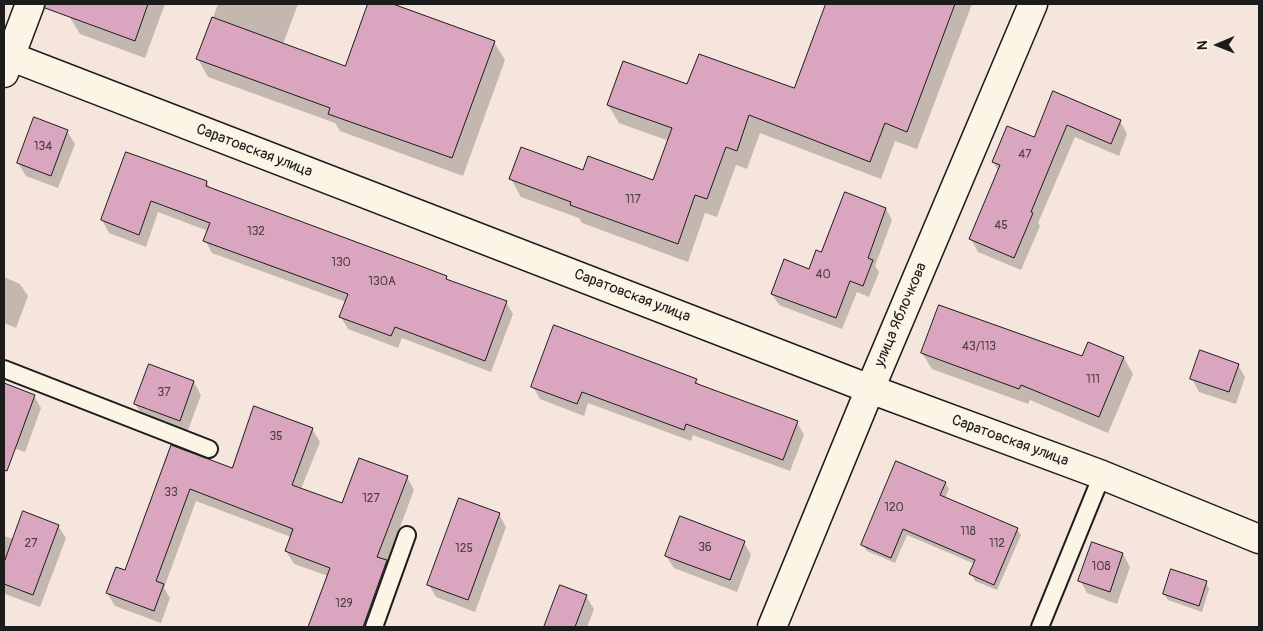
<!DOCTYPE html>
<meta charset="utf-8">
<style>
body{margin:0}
#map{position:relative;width:1263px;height:631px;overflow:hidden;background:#f5e5dd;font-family:Pangolin,sans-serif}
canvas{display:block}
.frame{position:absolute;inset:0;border:5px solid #1c1c1c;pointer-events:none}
.north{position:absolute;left:1193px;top:20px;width:50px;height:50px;-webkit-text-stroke:4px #fcf5e5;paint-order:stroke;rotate:269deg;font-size:14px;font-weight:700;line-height:20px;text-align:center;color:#1c1c1c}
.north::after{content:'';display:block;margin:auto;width:18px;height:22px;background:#1c1c1c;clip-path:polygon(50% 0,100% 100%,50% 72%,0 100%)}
</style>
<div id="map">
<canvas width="1263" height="631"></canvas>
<div class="frame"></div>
<div class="north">N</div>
</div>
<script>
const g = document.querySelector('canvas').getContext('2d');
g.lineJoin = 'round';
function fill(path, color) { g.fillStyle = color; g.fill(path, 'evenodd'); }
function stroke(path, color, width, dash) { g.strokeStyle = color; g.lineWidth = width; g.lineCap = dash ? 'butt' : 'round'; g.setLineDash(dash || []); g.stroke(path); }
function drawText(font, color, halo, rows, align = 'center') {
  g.font = font + ' Pangolin,sans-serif'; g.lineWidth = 4; g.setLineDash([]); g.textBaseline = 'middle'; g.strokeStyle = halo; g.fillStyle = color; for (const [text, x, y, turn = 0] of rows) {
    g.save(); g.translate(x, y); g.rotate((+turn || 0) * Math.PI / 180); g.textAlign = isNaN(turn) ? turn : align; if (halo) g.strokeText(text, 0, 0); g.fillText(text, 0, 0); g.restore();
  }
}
fill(new Path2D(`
 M74,4H165L145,58L80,34L69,16Z
 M218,4H298L283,44L346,67L369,4H390L494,42L505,60L463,176L340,131L335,123L208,77L198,59Z
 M827,4H972L917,149L895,141L881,179L760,133L747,169L736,165L717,217L705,213L688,262L582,223L579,218L521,197L511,179L584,171L654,182L669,141L619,123L608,105L688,86L794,89Z
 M1054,93L1120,121L1127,134L1119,156L1075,137L1038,223L1040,226L1021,270L978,252L971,239L999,172L993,162L1035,139Z
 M67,131L75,144L58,188L26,176L18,163Z
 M127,153L207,182L210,189L446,277L448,281L506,302L513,314L491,372L402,338L398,348L348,329L341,317L346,302L212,253L205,240L208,231L158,212L146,247L109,233L102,220Z
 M886,209L892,220L875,266L879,272L869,297L857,292L842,329L779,305L772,294L809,270L822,254Z
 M4,277L20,284L28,296L16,328L4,323Z
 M1088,343L1124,358L1133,374L1108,433L1030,400L1028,404L932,369L922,353L1082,358Z
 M1238,365L1245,377L1236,404L1199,392L1192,379Z
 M150,366L194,382L201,395L187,433L143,417L135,404Z
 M696,380L700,386L797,422L804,435L790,471L693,435L691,441L588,403L584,416L540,399L533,387Z
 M4,385L34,396L41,408L25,452L4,445Z
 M312,429L320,442L301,489L343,505L407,477L414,490L387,562L394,574L374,627H310L328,576L294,564L286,551L291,537L196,501L164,588L170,598L161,623L115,606L107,593L126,572L172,447L233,469Z
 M945,482L949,489L945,498L1017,529L1021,535L997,590L975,581L971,574L975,564L907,535L895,563L867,551L863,545Z
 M499,514L506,527L475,612L436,597L429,585Z
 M58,526L66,538L40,607L5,594L4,592V574L6,575L7,572L4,571V536L14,539Z
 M744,542L751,555L737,592L674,568L666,556Z
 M1093,544L1123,554L1130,567L1117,604L1087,593L1080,580Z
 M1206,582L1209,589L1202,612L1168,600L1164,594Z
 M561,586L586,596L594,609L587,627H546Z`), '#0003');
const building = new Path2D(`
 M45,4H148L135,41L45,8Z
 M368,4H393L495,41L452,158L328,114L330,108L196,59L212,17L345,66Z
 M826,4H955L907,132L885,123L870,162L749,115L737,151L726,147L707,199L695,195L678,244L570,205L571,202L509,179L521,147L583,170L588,156L653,180L672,128L607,105L623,61L687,84L699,54L794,88Z
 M1053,91L1121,120L1111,144L1067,125L1031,212L1033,213L1014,258L969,239L1000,165L992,162L1007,126L1034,137Z
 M34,117L68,130L51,176L17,163Z
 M126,152L207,181L206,186L418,265L447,276L446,279L507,301L485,361L395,327L391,336L339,317L348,294L203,241L210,223L151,201L139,235L101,220Z
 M845,192L886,208L868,258L873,260L863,286L850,281L836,318L771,294L784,259L809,269L816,250L821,252Z
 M939,305L1082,356L1088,342L1124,357L1099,417L1021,385L1019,389L921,353Z
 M554,325L697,379L695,383L798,421L783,460L686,424L684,430L582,392L577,404L531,387Z
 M1200,350L1239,364L1229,392L1190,379Z
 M149,364L194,381L180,421L134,404Z
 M4,383L35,395L7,471L4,470Z
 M254,406L313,428L292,485L342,503L359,458L408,476L377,557L387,560L363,627H308L330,568L285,551L293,529L190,489L156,581L164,584L154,611L106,593L116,567L125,570L171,445L232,468Z
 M896,461L946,482L940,495L1018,528L994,585L969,574L975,560L903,529L891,558L861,545Z
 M459,498L500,513L468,600L427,585Z
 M23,511L59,525L33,595L4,584V563Z
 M680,516L745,541L730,580L665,556Z
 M1092,542L1123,553L1110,592L1078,581Z
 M1171,569L1207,581L1199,606L1163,594Z
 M560,585L587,595L575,627H544Z`);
fill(building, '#daa5be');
stroke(building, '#1c1c1c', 1);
const service = new Path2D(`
 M4,369L209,449
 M374,627L407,535
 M1040,627L1102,475`);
const minor = new Path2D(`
 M4,54L870,389L1102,475L1259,539
 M4,73L30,4
 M772,627L870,389L1033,4`);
stroke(service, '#1c1c1c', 20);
stroke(minor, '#1c1c1c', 31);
stroke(service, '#fcf5e5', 16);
stroke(minor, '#fcf5e5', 28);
drawText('12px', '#4c3e44', null, [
 ["134",43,147],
 ["47",1025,155],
 ["117",633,200],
 ["45",1001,226],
 ["132",256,232],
 ["130",341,263],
 ["40",823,275],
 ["130А",382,282],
 ["43/113",979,347],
 ["111",1093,380],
 ["37",164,393],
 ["35",276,437],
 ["33",171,493],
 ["127",371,499],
 ["120",894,508],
 ["118",968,532],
 ["27",31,544],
 ["112",997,544],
 ["36",705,548],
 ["125",464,549],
 ["108",1101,567],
 ["129",344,604]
]);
drawText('15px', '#1c1c1c', '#fcf5e5', [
 ["Саратовская улица",254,151,21],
 ["Саратовская улица",632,296,21],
 ["улица Яблочкова",901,315,-67],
 ["Саратовская улица",1010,441,20]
]);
</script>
